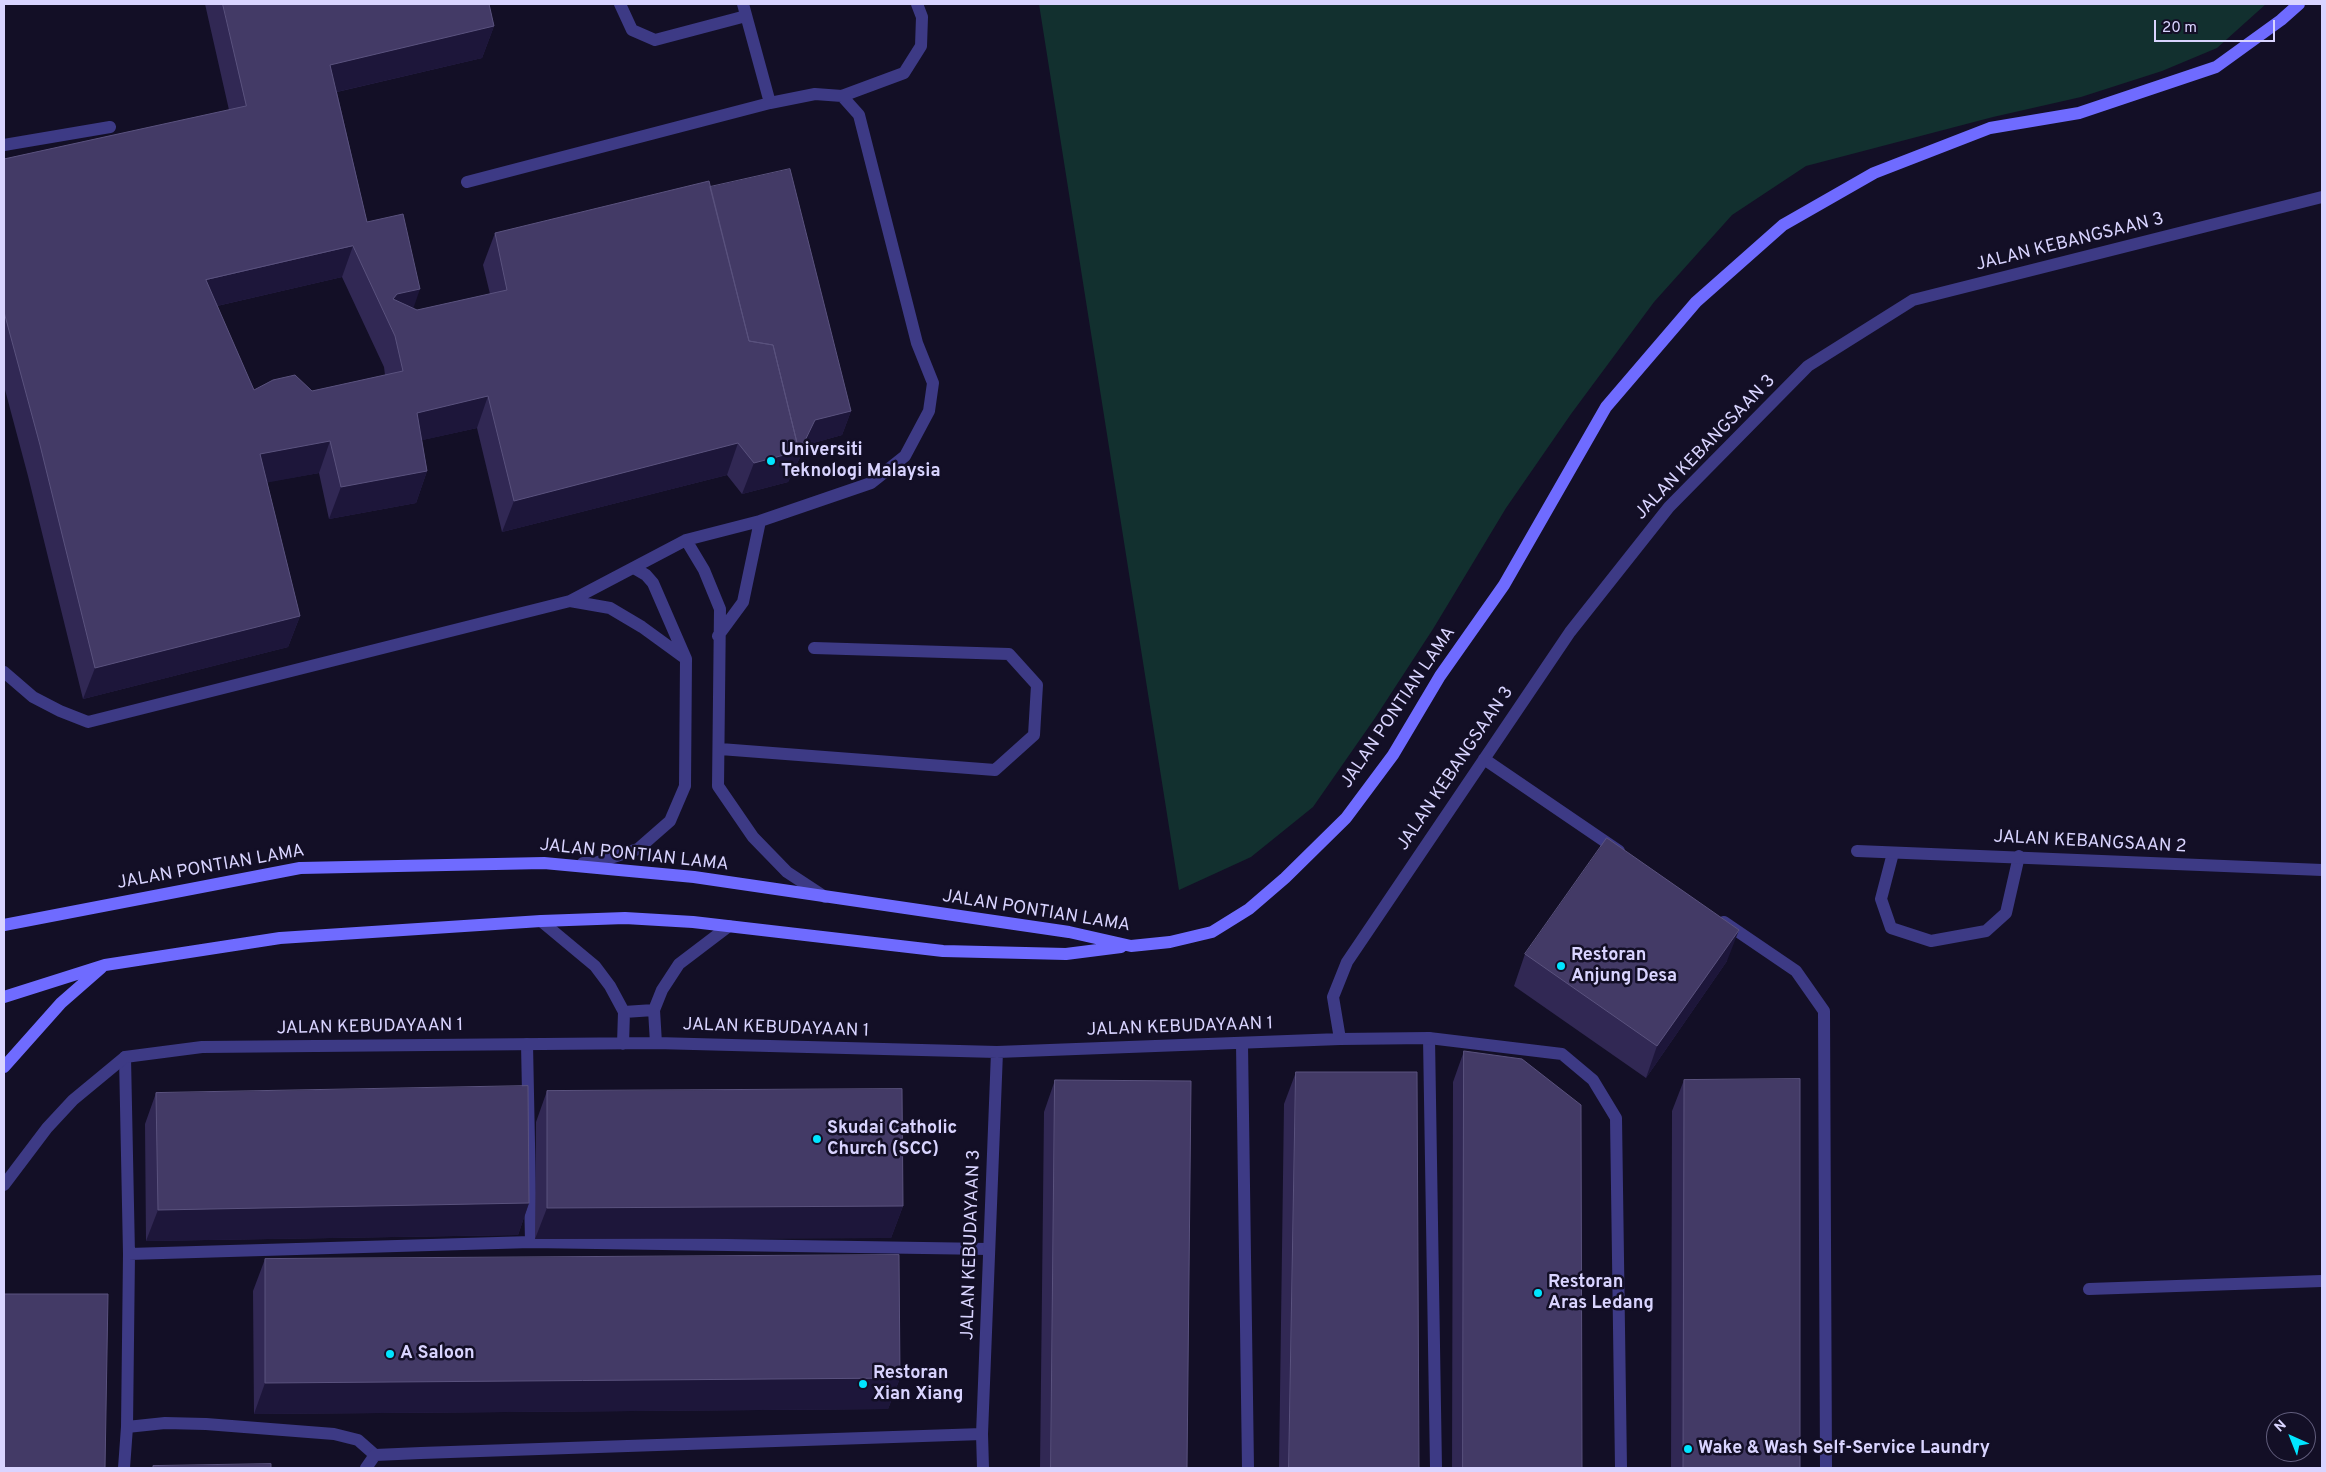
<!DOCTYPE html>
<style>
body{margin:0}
#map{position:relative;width:2326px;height:1472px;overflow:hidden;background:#130f26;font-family:Overpass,sans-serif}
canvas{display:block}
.frame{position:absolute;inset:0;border:5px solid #d9d4ff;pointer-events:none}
.north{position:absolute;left:2266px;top:1412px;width:50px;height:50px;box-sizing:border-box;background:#130f26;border:1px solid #625e7d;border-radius:50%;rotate:316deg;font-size:14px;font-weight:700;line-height:20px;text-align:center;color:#d9d4ff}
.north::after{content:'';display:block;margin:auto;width:18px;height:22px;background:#00e5ff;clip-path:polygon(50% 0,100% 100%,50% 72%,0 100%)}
.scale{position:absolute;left:2154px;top:20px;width:121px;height:22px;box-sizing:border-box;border:2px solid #d9d4ff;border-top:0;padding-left:6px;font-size:15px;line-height:18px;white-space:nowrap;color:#d9d4ff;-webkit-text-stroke:4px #130f26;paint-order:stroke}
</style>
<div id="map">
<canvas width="2326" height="1472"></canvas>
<div class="frame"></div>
<div class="north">N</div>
<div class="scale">20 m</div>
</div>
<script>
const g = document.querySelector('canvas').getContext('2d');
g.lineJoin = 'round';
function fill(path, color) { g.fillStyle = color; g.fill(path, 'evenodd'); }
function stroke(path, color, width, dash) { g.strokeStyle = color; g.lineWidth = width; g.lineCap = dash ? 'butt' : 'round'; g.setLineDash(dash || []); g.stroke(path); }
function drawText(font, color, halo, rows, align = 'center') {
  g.font = font + ' Overpass,sans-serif'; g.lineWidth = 5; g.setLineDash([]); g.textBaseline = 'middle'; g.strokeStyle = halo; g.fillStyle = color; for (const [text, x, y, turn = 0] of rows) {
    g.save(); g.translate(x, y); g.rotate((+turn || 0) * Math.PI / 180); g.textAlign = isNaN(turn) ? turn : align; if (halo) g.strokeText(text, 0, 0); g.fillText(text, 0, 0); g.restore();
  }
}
fill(new Path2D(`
 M1039,4H2266L2217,48L2162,71L2081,97L1993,117L1806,166L1732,215L1654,302L1571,414L1506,508L1433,629L1375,718L1313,807L1251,857L1179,890Z`), '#12302f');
stroke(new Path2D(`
 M620,4L632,30L655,40L746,16
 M743,4L770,103
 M842,96L904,73L921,46L922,17L917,4
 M4,145L110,127
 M686,540L704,570L720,609L718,786L753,837L787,872L825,897
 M570,601L610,608L642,627L686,659
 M718,636L743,602L760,521
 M4,672L33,697L60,711L88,722L570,601L686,540L760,521L871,483L905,456L929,411L933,383L917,343L859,115L842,96L815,94L770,103L467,182
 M720,749L995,770L1034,735L1037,685L1009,654L814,648
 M1893,853L1881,899L1891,928L1931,941L1986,931L2006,913L2019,856
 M583,863H595L638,849L670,821L685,786L686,659L653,583L646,575L634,568
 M1429,1038L1436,1468
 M527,1044L531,1242
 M129,1254L531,1242L989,1249
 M127,1427L165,1423L206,1424L334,1434L358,1440L375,1455
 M124,1468L127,1427L129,1254L125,1057`), '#3d3a85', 12);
stroke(new Path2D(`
 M1484,759L1619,851
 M1857,851L2322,870
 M541,921L595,966L610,986L624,1012L623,1044
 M1724,922L1796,971L1824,1011L1826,1468
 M624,1012L654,1010
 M1340,1039L1333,997L1347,962L1570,632L1669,507L1808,366L1913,300L2322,197
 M656,1043L654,1010L662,990L679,964L729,926
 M1242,1044L1248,1468
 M4,1185L47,1128L73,1100L125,1057L202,1047L656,1043L997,1052L1340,1039L1429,1038L1562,1054L1593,1080L1616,1118L1621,1468
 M2089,1289L2322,1281
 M366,1468L375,1455L421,1453L982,1434
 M983,1468L982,1434L997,1052`), '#3d3a85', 12);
stroke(new Path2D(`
 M4,925L300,868L544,863L694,877L1069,932L1131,946L1170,942L1212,932L1249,909L1285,878L1346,818L1393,755L1440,676L1504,585L1606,407L1696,302L1783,225L1874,173L1990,128L2079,113L2216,67L2281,20L2299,4
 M4,997L105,965L280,938L541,921L625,918L693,922L943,951L1066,954L1121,947
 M4,1067L61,1003L101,968`), '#6f6bff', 12);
fill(new Path2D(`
 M205,4H489L494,26L482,58L337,92L367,222L413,309L417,310L490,294L483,265L495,233L710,187L851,411L842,435L806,445L788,482L742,494L727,475L502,532L477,428L422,440L427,471L416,503L329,519L319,473L267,482L300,616L288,647L83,699L28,476L4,386V159L229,110ZM342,277L384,367L385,375L312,391L254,390L217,306Z
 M1525,954L1727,961L1646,1078L1514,986Z
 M1464,1051L1582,1468H1452L1453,1082Z
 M1296,1072L1419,1468H1279L1284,1104Z
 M1055,1080L1187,1468H1040L1044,1112Z
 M1684,1080L1800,1468H1671L1672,1111Z
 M547,1091L903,1206L891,1238L535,1239L536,1122Z
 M156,1093L529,1203L518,1235L146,1241L145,1124Z
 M265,1259L900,1378L888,1409L254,1414L253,1291Z`), '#312854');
fill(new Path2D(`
 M494,26L482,58L319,96L330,65Z
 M353,246L342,277L195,311L206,280Z
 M420,289L409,321L393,299L397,294Z
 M488,396L477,428L405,444L417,413Z
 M851,411L842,435L806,445L788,482L742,494L754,463L815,420Z
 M330,441L319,473L249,486L260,454Z
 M738,443L727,475L502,532L514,501Z
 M427,471L416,503L329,519L341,487Z
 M300,616L288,647L83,699L95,668Z
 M1739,930L1727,961L1646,1078L1657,1046Z
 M529,1203L518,1235L146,1241L158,1210Z
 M903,1206L891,1238L535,1239L547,1208Z
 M900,1378L888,1409L254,1414L265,1383Z`), '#1d163a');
const building = new Path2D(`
 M223,4H489L494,26L330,65L367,222L403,214L420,289L397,294L393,299L417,310L507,290L495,233L709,181L749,341L773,345L799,451L754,463L738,443L514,501L488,396L417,413L427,471L341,487L330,441L260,454L300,616L95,668L40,445L4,312V159L246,106ZM353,246L395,336L403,371L312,391L295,375L273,380L254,390L206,280Z
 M790,169L851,411L815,420L797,457L799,451L773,345L749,341L710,187Z
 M1607,838L1739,930L1657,1046L1525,954Z
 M1464,1051L1522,1059L1581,1105L1582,1468H1463Z
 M1296,1072H1417L1419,1468H1289Z
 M1800,1079V1468H1683L1684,1080Z
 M1055,1080L1191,1081L1187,1468H1051Z
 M528,1086L529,1203L158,1210L156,1093Z
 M902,1089L903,1206L547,1208V1091Z
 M899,1255L900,1378L265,1383V1259Z
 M4,1294H108L105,1468H4Z
 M271,1464V1468H153V1466Z`);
fill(building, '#433a66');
stroke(building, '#5a527e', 1);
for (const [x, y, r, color] of [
 [771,461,5,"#00e5ff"],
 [1561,966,5,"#00e5ff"],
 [817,1139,5,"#00e5ff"],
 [1538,1293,5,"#00e5ff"],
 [390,1354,5,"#00e5ff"],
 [863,1384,5,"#00e5ff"],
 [1688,1449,5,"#00e5ff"]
]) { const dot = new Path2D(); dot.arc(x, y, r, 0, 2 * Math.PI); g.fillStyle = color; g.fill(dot); stroke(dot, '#130f26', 2); }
drawText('18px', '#d9d4ff', '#130f26', [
 ["JALAN KEBANGSAAN 3",2070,243,-14],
 ["JALAN KEBANGSAAN 3",1706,448,-46],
 ["JALAN PONTIAN LAMA",1399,708,-56],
 ["JALAN KEBANGSAAN 3",1456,769,-56],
 ["JALAN KEBANGSAAN 2",2090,843,3],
 ["JALAN PONTIAN LAMA",634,856,6],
 ["JALAN PONTIAN LAMA",211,868,-10],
 ["JALAN PONTIAN LAMA",1036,912,9],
 ["JALAN KEBUDAYAAN 1",370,1028,-1],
 ["JALAN KEBUDAYAAN 1",1180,1028,-2],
 ["JALAN KEBUDAYAAN 1",776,1029,2],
 ["JALAN KEBUDAYAAN 3",972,1245,-88]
]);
drawText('bold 18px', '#d9d4ff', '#130f26', [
 ["Universiti",781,451],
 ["Teknologi Malaysia",781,472],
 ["Restoran",1571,956],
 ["Anjung Desa",1571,977],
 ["Skudai Catholic",827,1129],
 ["Church (SCC)",827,1150],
 ["Restoran",1548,1283],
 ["Aras Ledang",1548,1304],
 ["A Saloon",400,1354],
 ["Restoran",873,1374],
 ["Xian Xiang",873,1395],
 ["Wake & Wash Self-Service Laundry",1698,1449]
], 'left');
</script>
